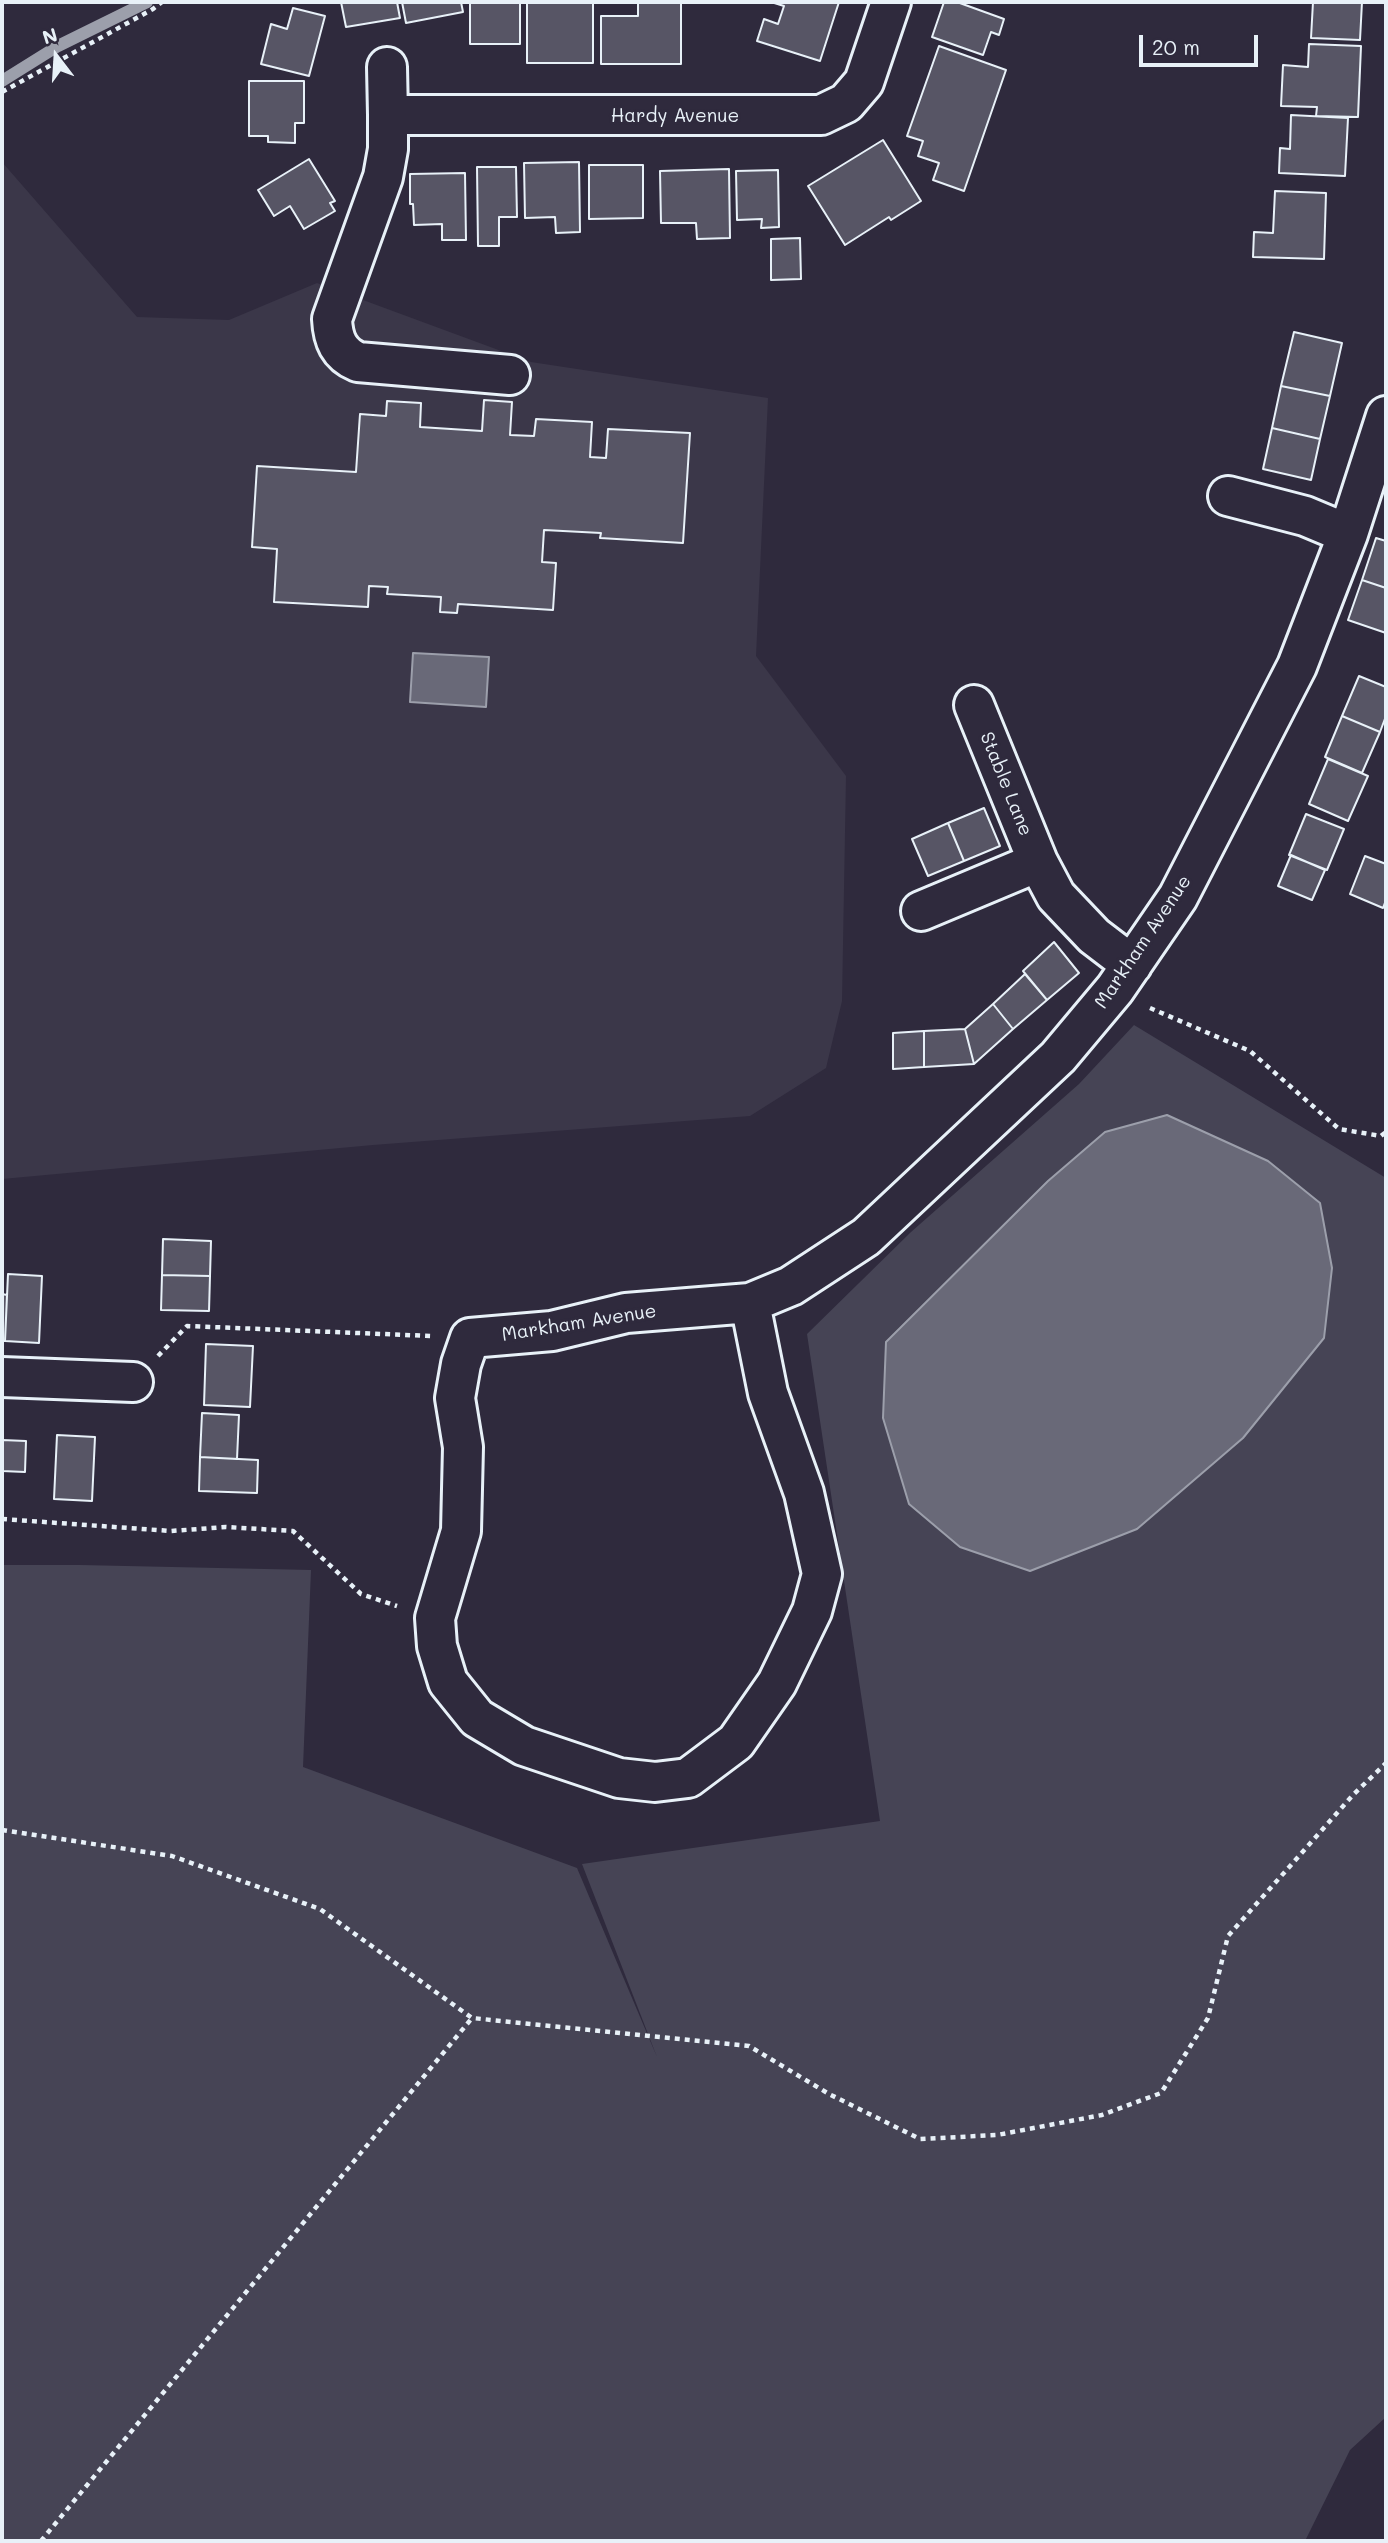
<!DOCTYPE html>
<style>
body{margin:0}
#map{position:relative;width:1388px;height:2543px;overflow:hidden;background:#2f2a3d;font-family:Mali,sans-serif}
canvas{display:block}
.frame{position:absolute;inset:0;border:4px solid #e8f1f8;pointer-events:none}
.north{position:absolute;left:21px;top:21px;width:70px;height:70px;-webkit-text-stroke:5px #2f2a3d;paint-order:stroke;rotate:343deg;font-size:19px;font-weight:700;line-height:28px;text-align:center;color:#e8f1f8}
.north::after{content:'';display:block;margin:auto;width:24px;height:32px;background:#e8f1f8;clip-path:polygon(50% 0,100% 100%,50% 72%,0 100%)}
.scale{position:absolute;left:1139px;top:35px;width:119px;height:32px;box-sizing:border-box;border:4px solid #e8f1f8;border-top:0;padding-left:9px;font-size:21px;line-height:24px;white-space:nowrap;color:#e8f1f8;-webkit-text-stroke:5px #2f2a3d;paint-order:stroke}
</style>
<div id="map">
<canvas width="1388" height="2543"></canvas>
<div class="frame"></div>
<div class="north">N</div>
<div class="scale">20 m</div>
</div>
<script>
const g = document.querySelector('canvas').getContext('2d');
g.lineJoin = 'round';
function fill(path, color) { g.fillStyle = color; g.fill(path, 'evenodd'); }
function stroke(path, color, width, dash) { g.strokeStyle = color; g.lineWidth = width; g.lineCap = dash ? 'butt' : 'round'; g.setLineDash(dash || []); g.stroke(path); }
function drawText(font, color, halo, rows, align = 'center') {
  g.font = font + ' Mali,sans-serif'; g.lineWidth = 6; g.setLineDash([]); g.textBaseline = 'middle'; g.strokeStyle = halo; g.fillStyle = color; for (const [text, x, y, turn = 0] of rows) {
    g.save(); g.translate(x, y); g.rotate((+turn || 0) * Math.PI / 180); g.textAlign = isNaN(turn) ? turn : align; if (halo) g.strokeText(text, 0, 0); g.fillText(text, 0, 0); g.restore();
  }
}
fill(new Path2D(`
 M2,162L137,317L229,320L317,283L531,362L768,398L756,656L846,776L842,1001L826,1068L750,1116L373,1145L2,1179Z`), '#3b3749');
fill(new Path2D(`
 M1134,1025L1386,1178V2417L1350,2450L1305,2541H2V1565H80L311,1570L303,1767L577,1868L657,2057L582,1864L880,1821L807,1334L911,1232L1079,1084Z`), '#464455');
const water = new Path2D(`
 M413,653L489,657L486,707L410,702Z
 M1167,1115L1268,1161L1320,1203L1332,1268L1324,1338L1243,1438L1137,1529L1030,1571L960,1547L909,1504L883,1418L886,1342L1048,1181L1105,1132Z`);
fill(water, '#696978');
stroke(water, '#9c9fab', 2);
stroke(new Path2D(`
 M2,81L58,46L147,2`), '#9c9fab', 12);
const building = new Path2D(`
 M341,2H397L400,18L346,27Z
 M402,2H461L463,12L406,23Z
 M470,2H520V44H470Z
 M527,2H593V63H527Z
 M638,2H681V64H601V16H638Z
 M771,2H839L820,61L757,41L764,19L778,24L784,6Z
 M944,2H957L1004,19L999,35L991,32L983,55L932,37Z
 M1313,2H1362L1360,40L1311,38Z
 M293,8L325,16L309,76L261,64L271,24L287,29Z
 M1309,44L1361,46L1358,117L1316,116L1317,107L1281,106L1283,65L1308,67Z
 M939,46L1006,70L964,191L933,180L939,163L918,156L923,141L907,136Z
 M249,81H304V123H295V143L268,142V136H249Z
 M1291,115L1348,118L1345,176L1279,173L1280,148L1290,149Z
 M883,140L921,201L891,220L889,217L845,245L808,186Z
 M309,159L335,201L330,203L335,211L304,229L290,206L274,216L258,190Z
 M579,162L580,232L556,233L555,217L525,218L524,163Z
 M589,165H643V218L589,219Z
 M477,167H516L517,217H499V246H478Z
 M729,169L730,238L697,239L696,223H661L660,171Z
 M778,170L779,227L761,228L762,219L737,220L736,171Z
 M465,173L466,240H442V224L414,225L413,204H410V174Z
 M1275,191L1326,193L1324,259L1253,257L1254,232L1273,233Z
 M800,238L801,279L771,280V239Z
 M1294,332L1342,343L1330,396L1281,386Z
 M1281,386L1330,396L1320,439L1272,428Z
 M484,400L512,402L510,435L534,436L536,419L592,422L590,457L606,458L608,429L690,433L683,543L600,538L601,533L544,530L542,562L556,563L553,610L458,604L457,613L440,612L441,597L387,594L388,587L369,586L368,607L274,602L277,549L252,547L257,466L356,472L360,414L386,416L387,401L421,403L420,427L482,431Z
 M1272,428L1320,439L1311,480L1263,469Z
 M1376,538L1386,541V588L1362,580Z
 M1362,580L1386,588V633L1348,620Z
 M1359,676L1386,687V716L1380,732L1342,716Z
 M1342,716L1380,732L1362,773L1325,757Z
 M1328,759L1368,776L1348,821L1309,804Z
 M984,808L1000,846L964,861L948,823Z
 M1306,814L1344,829L1327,870L1289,855Z
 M948,823L964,861L928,876L912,839Z
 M1291,855L1325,870L1312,900L1278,886Z
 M1365,856L1386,864V900L1383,908L1350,894Z
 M1054,942L1079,973L1047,1000L1023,971Z
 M1025,974L1047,1000L1013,1029L993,1004Z
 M993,1004L1013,1029L974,1064L965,1029Z
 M965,1029L974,1064L924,1067V1031Z
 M924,1031V1067L893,1069V1033Z
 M163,1239L211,1241L210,1276L162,1275Z
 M8,1274L42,1276L39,1343L5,1341Z
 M162,1275L210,1276L209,1311L161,1310Z
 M2,1294L7,1295L5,1341H2Z
 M206,1344L253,1346L250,1407L204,1405Z
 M202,1413L239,1415L237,1459L200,1457Z
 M57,1435L95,1437L92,1501L54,1499Z
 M2,1440L26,1441L25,1472L2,1471Z
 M200,1457L258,1460L257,1493L199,1491Z`);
fill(building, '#575565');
stroke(building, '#e8f1f8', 2);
const minor = new Path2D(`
 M387,67L388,115
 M510,375L358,362C339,354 333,340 332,319L383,177L388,149V115H821L846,103L864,82L891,2
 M1228,496L1305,516L1348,534
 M974,705L1038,862L1056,896L1094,936L1132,965
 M921,911L1038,862
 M750,1303L768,1393L804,1493L822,1574L812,1611L777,1683L736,1742L688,1778L655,1782L619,1778L524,1746L477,1718L448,1682L437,1646L435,1618L461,1531L463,1447L455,1398L461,1364L470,1338L552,1331L626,1313L750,1303L791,1286L866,1237L1058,1057L1115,989L1178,897L1297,666L1348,534L1386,416
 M2,1377L133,1382`);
stroke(minor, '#e8f1f8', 44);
stroke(new Path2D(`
 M2,92L153,9L162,2
 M1150,1008L1250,1051L1339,1129L1381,1136L1386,1132
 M158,1356L187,1326L431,1336
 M2,1519L171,1531L226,1527L293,1531L361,1594L397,1606
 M2,1830L172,1856L320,1909L472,2018L749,2046L829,2094L920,2139L997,2135L1102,2115L1161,2093L1208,2018L1228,1936L1353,1795L1386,1763
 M41,2541L472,2018`), '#e8f1f8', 4.5, [5, 5]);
stroke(minor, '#2f2a3d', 38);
drawText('19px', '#e8f1f8', '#2f2a3d', [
 ["Hardy Avenue",675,116],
 ["Stable Lane",1006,784,68],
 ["Markham Avenue",1143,942,-56],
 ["Markham Avenue",579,1323,-9]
]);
</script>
